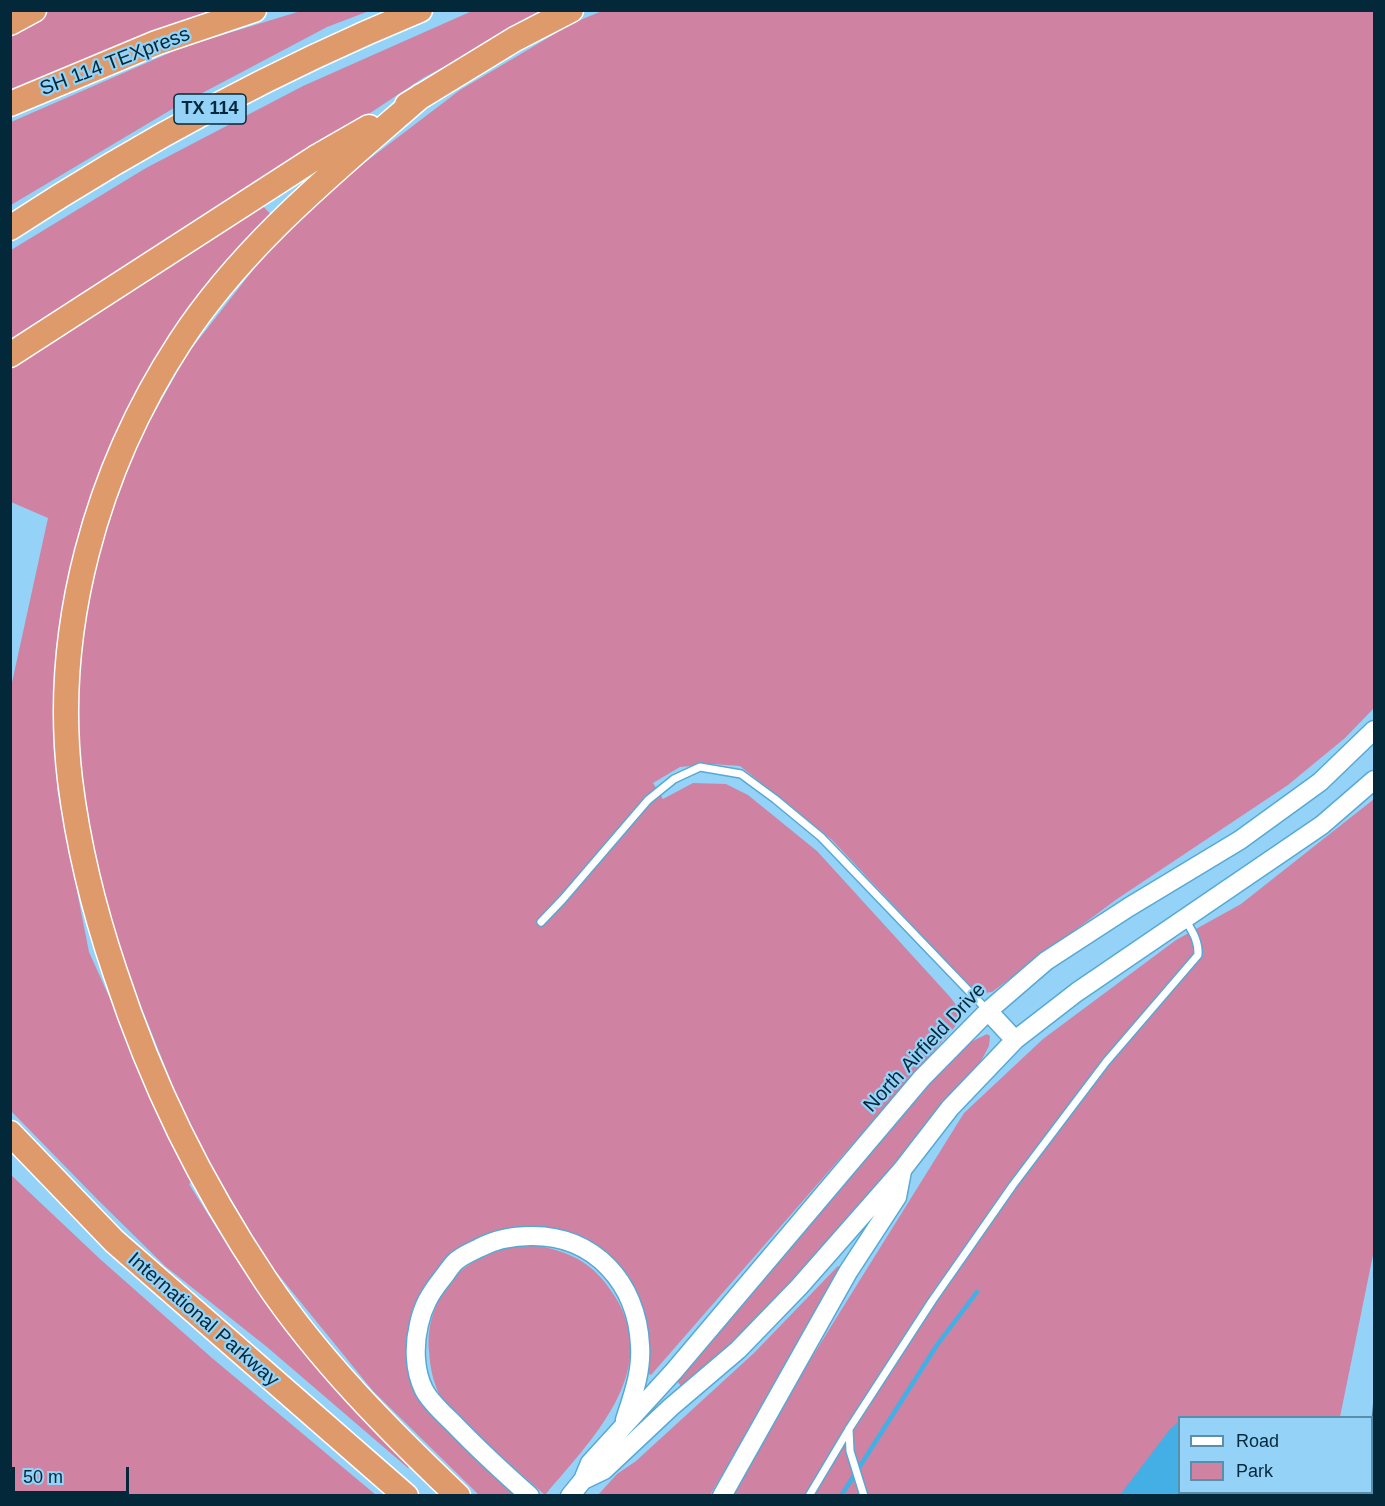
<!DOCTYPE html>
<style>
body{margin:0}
#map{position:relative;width:1385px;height:1506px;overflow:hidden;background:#94d3f7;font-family:Arial,sans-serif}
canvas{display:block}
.frame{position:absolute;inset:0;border:12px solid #032839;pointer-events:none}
.legend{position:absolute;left:1178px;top:1416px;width:195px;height:78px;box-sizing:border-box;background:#94d3f7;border:2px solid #5a8fab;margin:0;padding:8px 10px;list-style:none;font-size:18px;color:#032839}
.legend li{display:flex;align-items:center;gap:12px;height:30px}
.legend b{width:30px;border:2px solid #5a8fab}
.scale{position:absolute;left:12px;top:1467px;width:117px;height:27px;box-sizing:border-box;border:3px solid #032839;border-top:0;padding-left:8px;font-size:18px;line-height:21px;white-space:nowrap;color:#032839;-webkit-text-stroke:4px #94d3f7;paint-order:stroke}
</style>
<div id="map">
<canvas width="1385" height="1506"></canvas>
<div class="frame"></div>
<ul class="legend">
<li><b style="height:8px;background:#fff"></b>Road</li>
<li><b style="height:16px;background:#d082a2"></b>Park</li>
</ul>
<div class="scale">50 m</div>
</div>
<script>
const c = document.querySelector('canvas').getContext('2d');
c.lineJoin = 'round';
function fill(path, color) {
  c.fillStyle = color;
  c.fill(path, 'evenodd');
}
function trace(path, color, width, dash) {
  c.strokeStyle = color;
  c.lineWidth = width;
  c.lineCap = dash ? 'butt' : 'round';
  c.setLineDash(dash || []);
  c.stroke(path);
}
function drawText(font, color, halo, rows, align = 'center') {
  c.font = font + ' Arial,sans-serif';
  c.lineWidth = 4.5;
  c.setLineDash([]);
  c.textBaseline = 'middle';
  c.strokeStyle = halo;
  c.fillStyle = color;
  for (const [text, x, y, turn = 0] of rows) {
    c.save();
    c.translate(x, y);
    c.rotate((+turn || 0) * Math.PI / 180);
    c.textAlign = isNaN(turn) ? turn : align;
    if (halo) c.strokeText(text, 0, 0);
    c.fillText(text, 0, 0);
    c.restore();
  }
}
fill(new Path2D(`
 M 304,10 L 369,11 L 327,27 L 174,108 L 11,205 L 11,122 L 183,47 Z
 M 47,11 L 231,11 L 11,96 L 10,30 Z
 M 472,11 L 548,11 L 423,78 L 328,141 L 11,343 L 11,250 L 146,168 L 303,86 Z
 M 602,11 L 1374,11 L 1374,708 L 1345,738 L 1288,785 L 1117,899 L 992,992 L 977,994 L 832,840 L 740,766 L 713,764 L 680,767 L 653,783 L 663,799 L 693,783 L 726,784 L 748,795 L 817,851 L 951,998 L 962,1014 L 959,1022 L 651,1375 L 644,1372 L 629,1287 L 544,1229 L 457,1253 L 434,1274 L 414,1314 L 419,1395 L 433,1416 L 470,1453 L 520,1495 L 479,1495 L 373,1391 L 268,1262 L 190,1129 L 133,986 L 107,911 L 86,830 L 78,729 L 78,647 L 101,548 L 130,456 L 188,353 L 271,247 L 351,173 L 460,90 L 573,23 Z
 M 262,205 L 274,218 L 157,365 L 88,504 L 62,649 L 57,789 L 89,952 L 160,1110 L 196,1178 L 189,1184 L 221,1235 L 285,1323 L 412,1464 L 408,1468 L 267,1347 L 165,1266 L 98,1200 L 11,1111 L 11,687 L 48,518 L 11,502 L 11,366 Z
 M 1374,799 L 1374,1250 L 1340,1417 L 1180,1418 L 1180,1492 L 1333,1493 L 1332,1495 L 733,1496 L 797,1381 L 964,1113 L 1043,1039 L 1176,940 L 1241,904 Z
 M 987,1034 L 990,1036 L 989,1046 L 980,1063 L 793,1282 L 758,1318 L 717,1356 L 681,1386 L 676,1380 L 936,1075 L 965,1045 Z
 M 10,1174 L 100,1259 L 212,1358 L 376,1495 L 11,1495 Z
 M 539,1246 C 574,1253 594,1264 614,1295 C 663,1370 592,1439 545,1495 C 524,1477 504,1459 483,1441 C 469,1428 452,1415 442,1399 C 433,1384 430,1367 429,1351 C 425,1304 457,1260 503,1249 C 515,1246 527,1246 539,1246 Z
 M 838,1266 L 844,1270 L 710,1495 L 597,1496 L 617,1474 L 636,1461 L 754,1353 Z`), '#d082a2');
fill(new Path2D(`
 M 1179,1421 L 1180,1492 L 1300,1492 L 1300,1495 L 1120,1495 L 1170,1429 Z`), '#43afe5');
trace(new Path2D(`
 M 841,1496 L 937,1345 L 977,1292`), '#43afe5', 4.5);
const lane = new Path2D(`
 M 541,922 L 563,899 L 648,800 L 674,779 L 700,767 L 741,774 L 775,799 L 821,837 L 988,1011
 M 849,1429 L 850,1451 L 864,1496
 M 809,1496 L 849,1429 L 932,1301 L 1013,1185 L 1106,1062 L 1198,955 C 1199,941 1192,931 1185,919`);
const secondary = new Path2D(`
 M 988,1011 L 1015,1040
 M 583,1480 L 604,1470 L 671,1407 L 738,1350 L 799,1287 L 902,1170 L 950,1108 L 1015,1040 L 1077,992 L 1322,825 L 1374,780
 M 530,1496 C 504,1473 478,1449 454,1424 C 444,1414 431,1403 424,1390 C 414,1370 414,1345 419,1324 C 423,1306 430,1294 441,1280 C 446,1274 450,1267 455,1262 C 461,1256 471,1252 479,1248 C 496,1239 512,1236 531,1236 C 594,1235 637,1283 640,1345 C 642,1371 633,1395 625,1420
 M 570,1496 L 583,1480 L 590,1463 L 674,1371 L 922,1078 L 988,1011 L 1046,961 L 1129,907 L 1240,840 L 1320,782 L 1374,730
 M 722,1496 L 848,1272 L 897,1197 L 902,1171`);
const highway = new Path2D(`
 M 10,23 L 34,10
 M 421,96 C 335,171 243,245 180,342 C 97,469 52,628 70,780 C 78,845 94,910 115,972 C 152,1085 200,1182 266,1281 C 319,1360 389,1430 458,1496
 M 10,104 L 156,43 L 254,10
 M 407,105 L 515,39 L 571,10
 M 10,228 C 140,143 277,69 420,10
 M 10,355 L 315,158 L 369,127
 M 10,1133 L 114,1241 L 406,1496`);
trace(lane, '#57a9d4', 10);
trace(secondary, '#57a9d4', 21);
trace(highway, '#fff', 27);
trace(lane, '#fff', 7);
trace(secondary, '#fff', 18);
trace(highway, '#df9a6c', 24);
trace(new Path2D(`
 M 1372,1423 L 1374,1401
 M 1362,1496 L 1362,1492`), '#41718a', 1.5);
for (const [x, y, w] of [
 [210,109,72]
]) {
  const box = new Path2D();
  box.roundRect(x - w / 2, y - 15, w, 30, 4.5);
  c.fillStyle = '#94d3f7';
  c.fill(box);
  trace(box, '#032839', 1.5);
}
drawText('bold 18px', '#032839', null, [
 ["TX 114",210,109]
]);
drawText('20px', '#032839', '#94d3f7', [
 ["SH 114 TEXpress",115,62,-21],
 ["North Airfield Drive",925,1048,-47],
 ["International Parkway",203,1320,41]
]);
</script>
